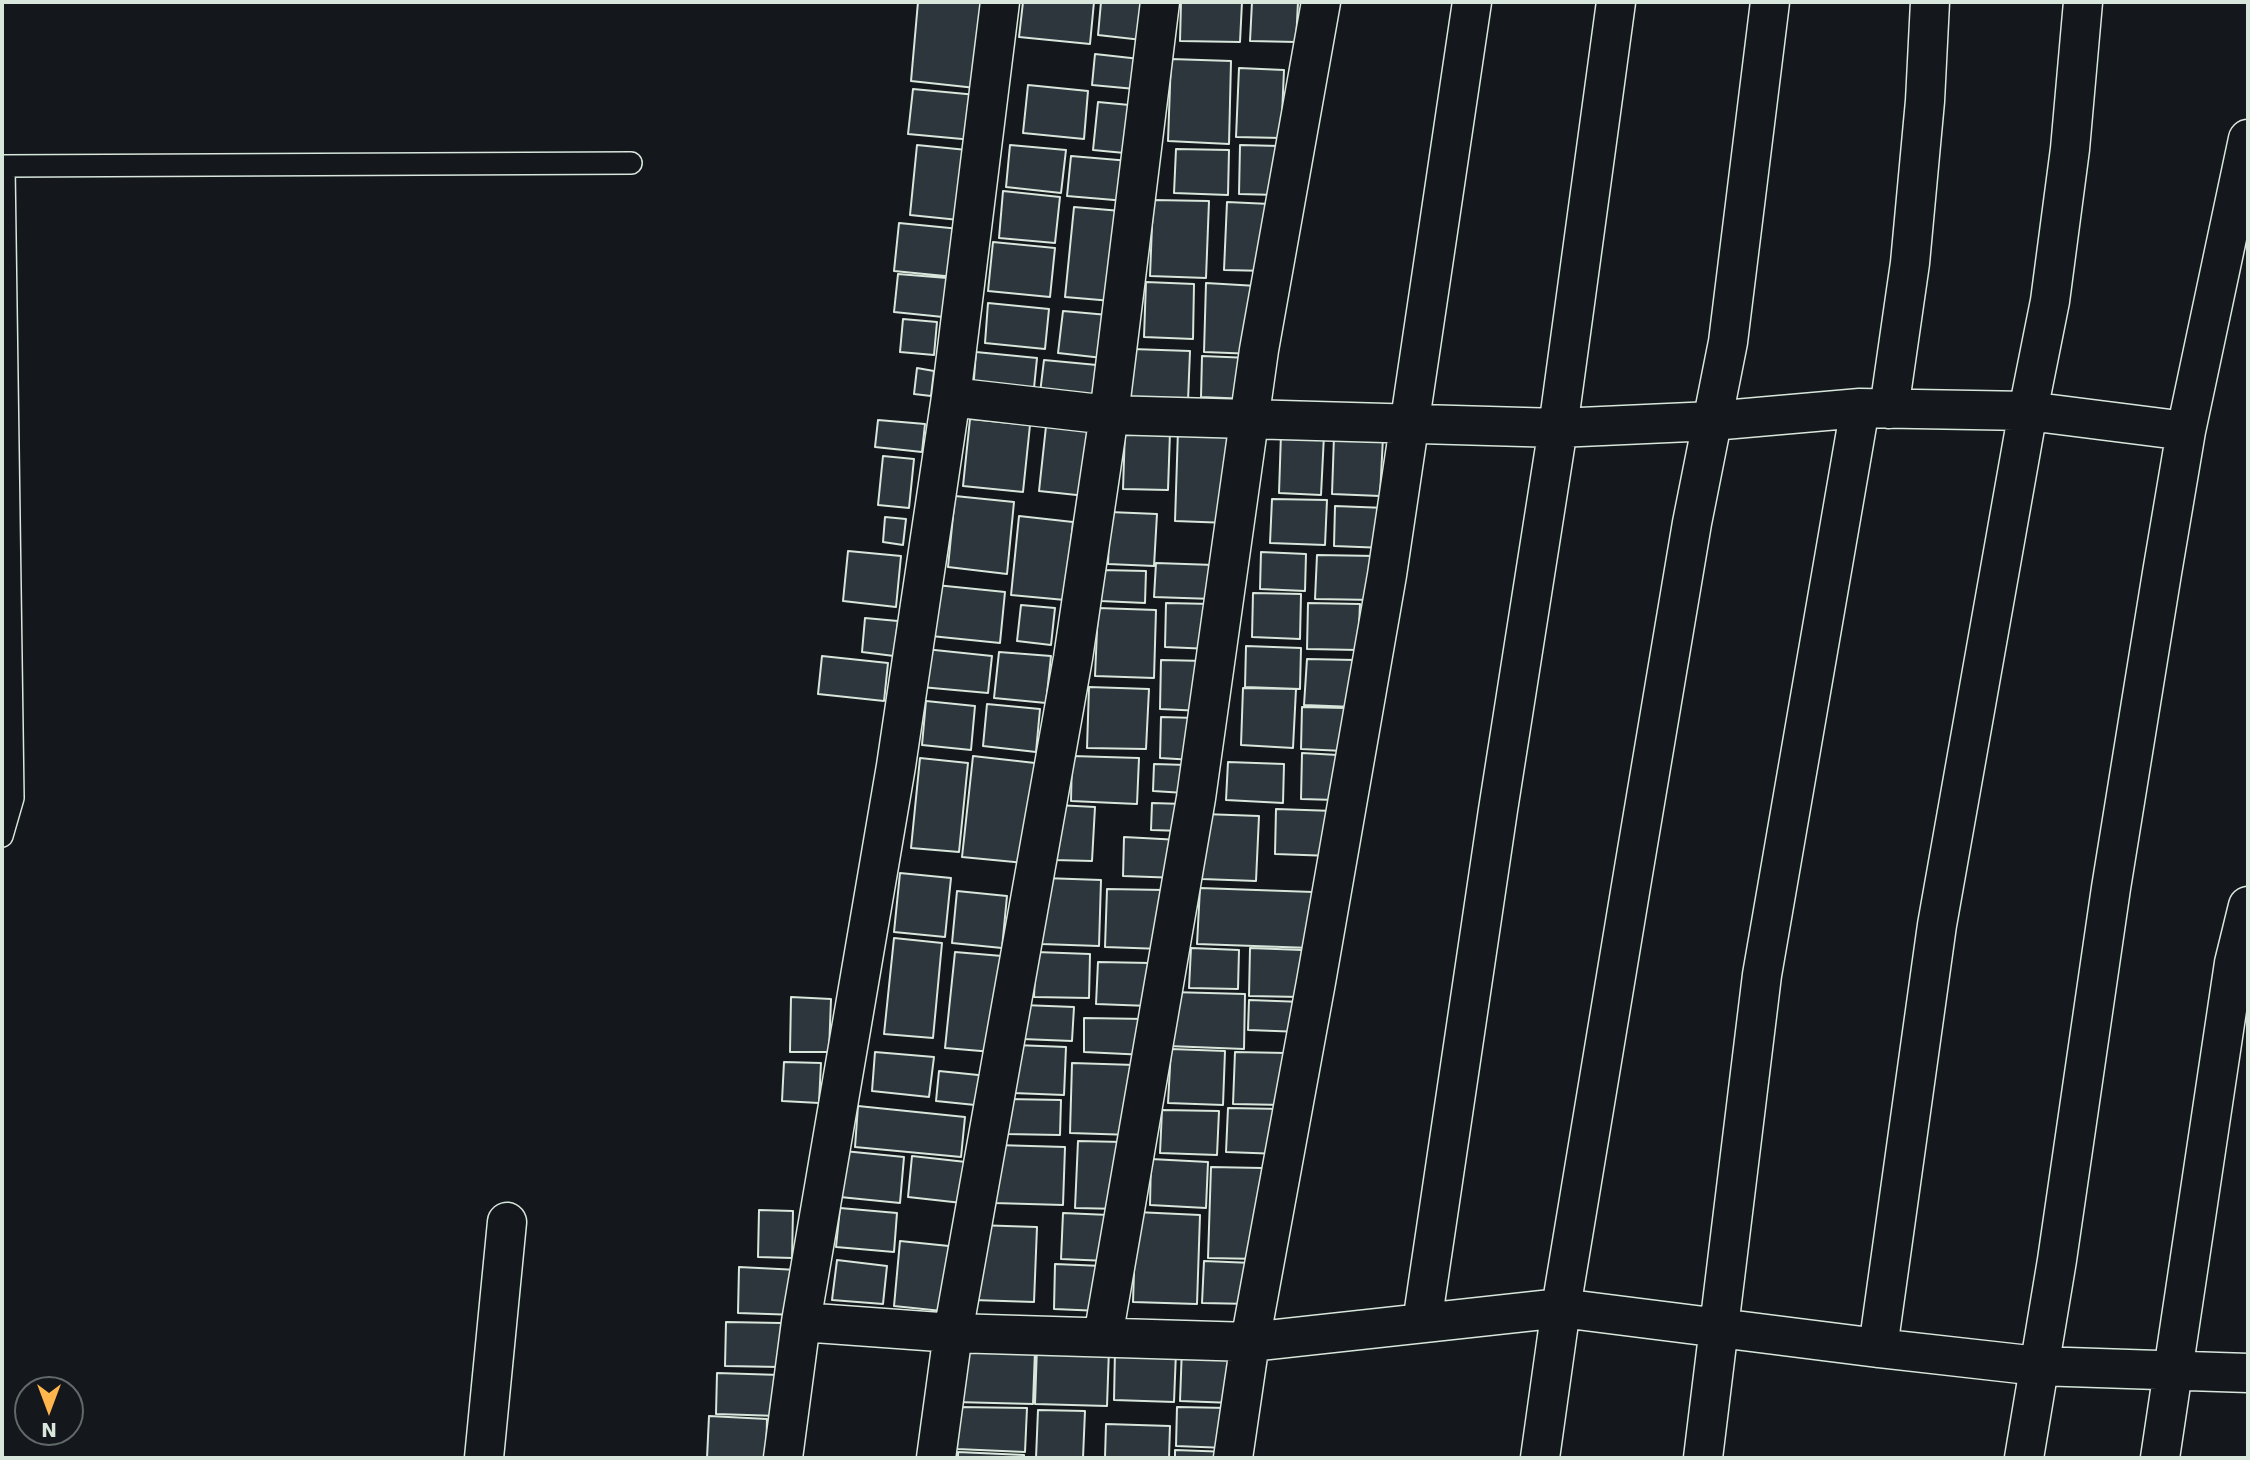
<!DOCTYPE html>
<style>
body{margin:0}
#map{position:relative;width:2250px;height:1460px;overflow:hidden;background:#14181c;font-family:"DejaVu Sans",sans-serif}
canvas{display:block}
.frame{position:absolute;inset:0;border:4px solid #d8e6dc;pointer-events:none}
.north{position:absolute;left:14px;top:1376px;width:70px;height:70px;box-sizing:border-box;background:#14181c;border:2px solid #626a69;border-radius:50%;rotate:180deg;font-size:19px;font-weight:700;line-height:28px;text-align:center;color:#d8e6dc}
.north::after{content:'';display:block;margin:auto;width:24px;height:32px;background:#ffb74d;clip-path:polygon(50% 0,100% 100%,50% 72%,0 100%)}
</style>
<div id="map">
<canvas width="2250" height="1460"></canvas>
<div class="frame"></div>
<div class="north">N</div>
</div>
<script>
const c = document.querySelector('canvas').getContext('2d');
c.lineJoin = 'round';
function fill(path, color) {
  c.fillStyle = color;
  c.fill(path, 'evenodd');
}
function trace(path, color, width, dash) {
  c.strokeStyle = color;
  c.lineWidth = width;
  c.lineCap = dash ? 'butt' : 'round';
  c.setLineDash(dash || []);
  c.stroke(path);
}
const building = new Path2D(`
 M 918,2 L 993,2 L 985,89 L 911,81 Z
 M 1023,2 L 1094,2 L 1090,44 L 1019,37 Z
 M 1101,2 L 1155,2 L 1151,41 L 1098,35 Z
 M 1181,2 L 1242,2 L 1240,42 L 1180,41 Z
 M 1252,2 L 1298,2 L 1296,42 L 1250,41 Z
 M 1095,54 L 1149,60 L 1146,90 L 1092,85 Z
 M 1171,59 L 1231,61 L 1229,144 L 1168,141 Z
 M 1239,68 L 1284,70 L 1281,138 L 1236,137 Z
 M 1028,85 L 1088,91 L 1084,139 L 1023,133 Z
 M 913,89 L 977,95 L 973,140 L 908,134 Z
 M 1098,102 L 1140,106 L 1135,154 L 1093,150 Z
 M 917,145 L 967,150 L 959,220 L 910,215 Z
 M 1010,145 L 1066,150 L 1061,193 L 1006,187 Z
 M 1240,145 L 1279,146 L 1277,195 L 1239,194 Z
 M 1176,149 L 1229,150 L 1228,195 L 1174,193 Z
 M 1071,156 L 1130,161 L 1126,201 L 1067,196 Z
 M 1003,191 L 1060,197 L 1055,243 L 999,238 Z
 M 1153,200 L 1209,201 L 1206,278 L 1150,276 Z
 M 1227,202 L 1270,204 L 1267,271 L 1224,270 Z
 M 1074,207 L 1121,211 L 1112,301 L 1065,297 Z
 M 899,223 L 960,229 L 955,277 L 894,271 Z
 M 993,242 L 1055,248 L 1050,297 L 988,291 Z
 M 898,274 L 947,278 L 943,317 L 894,312 Z
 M 1146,282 L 1194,284 L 1193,339 L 1144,337 Z
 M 1206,283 L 1257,286 L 1255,354 L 1204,352 Z
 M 988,303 L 1049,309 L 1045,349 L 985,343 Z
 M 1063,311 L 1108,315 L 1103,358 L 1058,353 Z
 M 903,319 L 937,322 L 934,355 L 900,352 Z
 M 1132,349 L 1190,351 L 1188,401 L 1129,400 Z
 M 976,352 L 1037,358 L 1033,398 L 973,392 Z
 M 1202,356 L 1250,358 L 1248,399 L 1201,397 Z
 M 1044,360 L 1097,365 L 1092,407 L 1039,401 Z
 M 917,368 L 934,371 L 931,396 L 914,394 Z
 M 1047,417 L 1093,421 L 1086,496 L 1039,491 Z
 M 970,419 L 1030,425 L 1023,492 L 963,486 Z
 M 878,420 L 925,424 L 922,452 L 875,447 Z
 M 1125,430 L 1170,432 L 1168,490 L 1123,489 Z
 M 1178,430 L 1231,431 L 1228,523 L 1175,521 Z
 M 1281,434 L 1324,435 L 1321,495 L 1279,493 Z
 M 1334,436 L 1383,437 L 1380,496 L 1332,494 Z
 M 883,456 L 914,459 L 909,508 L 878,505 Z
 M 955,496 L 1014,502 L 1007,574 L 948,567 Z
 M 1272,499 L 1327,500 L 1325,545 L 1270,543 Z
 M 1335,506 L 1386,508 L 1385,548 L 1334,546 Z
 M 1110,512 L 1157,514 L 1154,566 L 1108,564 Z
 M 1019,516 L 1073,522 L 1065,600 L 1011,595 Z
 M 885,517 L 906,519 L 903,545 L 883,542 Z
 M 848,551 L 901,556 L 896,607 L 843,601 Z
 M 1261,552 L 1306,554 L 1305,591 L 1260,589 Z
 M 1317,555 L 1376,556 L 1375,600 L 1315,599 Z
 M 1156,563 L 1214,565 L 1213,599 L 1154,597 Z
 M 1101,570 L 1146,571 L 1145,603 L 1100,601 Z
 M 936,585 L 1005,592 L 1000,643 L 931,636 Z
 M 1253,593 L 1301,594 L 1300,639 L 1252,637 Z
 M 1166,603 L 1212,604 L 1211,649 L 1165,647 Z
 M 1308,603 L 1360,604 L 1358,650 L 1307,649 Z
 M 1021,605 L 1055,608 L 1051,645 L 1017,641 Z
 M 1098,608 L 1156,610 L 1154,678 L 1095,676 Z
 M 865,618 L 898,621 L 894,656 L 862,652 Z
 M 1246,646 L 1301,648 L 1300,689 L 1245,687 Z
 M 925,649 L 992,656 L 988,693 L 921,687 Z
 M 999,652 L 1051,656 L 1046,703 L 994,698 Z
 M 822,656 L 888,663 L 884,701 L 818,694 Z
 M 1307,659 L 1355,660 L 1354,707 L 1304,705 Z
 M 1161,660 L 1205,661 L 1203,711 L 1160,709 Z
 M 1089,687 L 1149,689 L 1146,749 L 1087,748 Z
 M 1243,688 L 1296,689 L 1293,748 L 1241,745 Z
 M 926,701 L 975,706 L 971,750 L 922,745 Z
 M 987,704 L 1040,709 L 1036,752 L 983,746 Z
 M 1302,707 L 1345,708 L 1344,751 L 1301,749 Z
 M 1161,717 L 1196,718 L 1194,760 L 1160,758 Z
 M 1302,753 L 1338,755 L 1336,800 L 1301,799 Z
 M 973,756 L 1035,763 L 1025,863 L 962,857 Z
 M 1072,756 L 1139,758 L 1137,804 L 1071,801 Z
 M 920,758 L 968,763 L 959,852 L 911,848 Z
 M 1228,762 L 1284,764 L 1283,803 L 1226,800 Z
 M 1154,764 L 1187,765 L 1185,793 L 1153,791 Z
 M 1152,803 L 1183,804 L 1183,831 L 1151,830 Z
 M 1056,805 L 1095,807 L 1092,861 L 1054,860 Z
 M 1276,809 L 1334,811 L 1332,856 L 1275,854 Z
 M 1204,814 L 1259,816 L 1256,881 L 1202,879 Z
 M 1124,837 L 1180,840 L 1179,878 L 1123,876 Z
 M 900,873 L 951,878 L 945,937 L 894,932 Z
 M 1044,878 L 1101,880 L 1099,946 L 1041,944 Z
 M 1200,888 L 1313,892 L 1311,948 L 1197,944 Z
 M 1107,889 L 1164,890 L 1162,949 L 1105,947 Z
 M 957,891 L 1007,896 L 1002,948 L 952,943 Z
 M 894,938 L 942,943 L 933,1038 L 884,1034 Z
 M 1191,948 L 1239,950 L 1238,989 L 1189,988 Z
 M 1250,948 L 1302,950 L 1301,997 L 1249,996 Z
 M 955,952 L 1002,956 L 993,1052 L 945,1048 Z
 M 1036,952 L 1090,954 L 1089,998 L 1034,997 Z
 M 1098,962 L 1150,963 L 1149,1006 L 1096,1004 Z
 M 1171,992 L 1245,994 L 1244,1049 L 1168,1046 Z
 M 791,997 L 831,999 L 829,1052 L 790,1052 Z
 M 1249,1000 L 1303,1002 L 1302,1032 L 1248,1030 Z
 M 1023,1005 L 1074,1007 L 1072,1041 L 1022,1039 Z
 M 1084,1018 L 1146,1019 L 1146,1055 L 1084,1052 Z
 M 1015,1045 L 1066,1047 L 1064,1095 L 1013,1093 Z
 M 1171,1049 L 1225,1051 L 1223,1105 L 1168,1103 Z
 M 875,1052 L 934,1057 L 929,1097 L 872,1091 Z
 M 1235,1052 L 1286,1053 L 1284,1105 L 1233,1104 Z
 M 784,1062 L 821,1063 L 819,1103 L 782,1101 Z
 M 1072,1063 L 1135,1065 L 1132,1135 L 1070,1133 Z
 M 939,1071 L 988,1076 L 985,1106 L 936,1101 Z
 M 1007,1099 L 1061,1100 L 1060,1135 L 1005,1134 Z
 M 858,1106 L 965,1117 L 961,1157 L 855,1147 Z
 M 1228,1108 L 1281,1109 L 1280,1154 L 1226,1152 Z
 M 1162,1110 L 1219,1111 L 1217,1155 L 1160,1153 Z
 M 1078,1141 L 1123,1142 L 1120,1209 L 1075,1208 Z
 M 996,1145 L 1065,1147 L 1063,1205 L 994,1203 Z
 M 844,1151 L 904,1157 L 900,1203 L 840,1197 Z
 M 912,1156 L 966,1162 L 962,1203 L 908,1197 Z
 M 1151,1159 L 1208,1162 L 1206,1208 L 1150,1205 Z
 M 1211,1167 L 1262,1168 L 1259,1259 L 1208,1258 Z
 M 840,1208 L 897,1213 L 894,1252 L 836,1247 Z
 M 759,1210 L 793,1211 L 792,1258 L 758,1257 Z
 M 1136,1212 L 1200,1215 L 1197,1304 L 1133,1302 Z
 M 1063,1213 L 1109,1215 L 1108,1261 L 1061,1259 Z
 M 976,1225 L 1037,1227 L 1034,1302 L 973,1300 Z
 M 900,1241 L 949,1246 L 942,1311 L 894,1306 Z
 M 837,1260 L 887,1266 L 883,1304 L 832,1300 Z
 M 1204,1261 L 1252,1263 L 1250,1304 L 1202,1303 Z
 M 1055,1264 L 1102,1266 L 1101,1311 L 1054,1309 Z
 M 739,1267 L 798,1270 L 797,1315 L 738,1313 Z
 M 726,1322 L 781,1323 L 780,1367 L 725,1366 Z
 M 1037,1347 L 1109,1349 L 1107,1406 L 1035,1404 Z
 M 1182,1347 L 1235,1348 L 1233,1403 L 1180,1401 Z
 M 956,1348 L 1035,1350 L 1033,1404 L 955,1402 Z
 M 1115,1350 L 1176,1352 L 1174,1402 L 1114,1400 Z
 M 717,1373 L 780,1375 L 778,1416 L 716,1414 Z
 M 959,1407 L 1027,1408 L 1025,1452 L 957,1449 Z
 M 1177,1407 L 1228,1408 L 1226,1448 L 1176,1446 Z
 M 1038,1410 L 1085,1411 L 1083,1458 L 1036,1458 Z
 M 709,1416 L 767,1419 L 766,1458 L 707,1458 Z
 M 1106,1424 L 1170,1426 L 1169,1458 L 1105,1458 Z
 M 1175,1450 L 1230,1452 L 1230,1458 L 1175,1458 Z
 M 958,1452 L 1024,1455 L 1024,1458 L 958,1458 Z`);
fill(building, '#2c363c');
trace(building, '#d8e6dc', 2);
const lane = new Path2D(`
 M 2,836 L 13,798 L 4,166 L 631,163`);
const street = new Path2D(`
 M 1160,2 L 1109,415 L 1073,658 L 953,1333 L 1250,1342 L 1316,982 L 1387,575 L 1472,2
 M 951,397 L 1109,415 L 1558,428 L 1712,421 L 1860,408
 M 1889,409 L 1910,263 L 1925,101 L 1930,2
 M 1422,1323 L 1498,810 L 1558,428 L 1616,2
 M 1103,1337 L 1196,798 L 1259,350 L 1321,2
 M 1878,1348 L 1937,925 L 2028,411 L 2050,301 L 2070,149 L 2083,2
 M 484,1458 L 507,1222
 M 783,1458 L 801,1322
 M 936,1458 L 953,1333 L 801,1322 L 896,766 L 951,397 L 1000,2
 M 1233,1458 L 1250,1342 L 1561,1308 L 1878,1348 L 2038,1366 L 2248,1373
 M 1540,1458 L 1561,1308 L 1633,874 L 1692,523 L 1728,342 L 1770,2
 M 1703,1458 L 1762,975 L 1860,408 L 2028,411 L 2186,431
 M 2024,1458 L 2057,1260 L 2111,888 L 2162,573 L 2186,431 L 2248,139
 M 2160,1458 L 2234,963 L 2248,906`);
trace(lane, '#d8e6dc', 24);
trace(street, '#d8e6dc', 41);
trace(lane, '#14181c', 21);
trace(street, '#14181c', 38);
</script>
